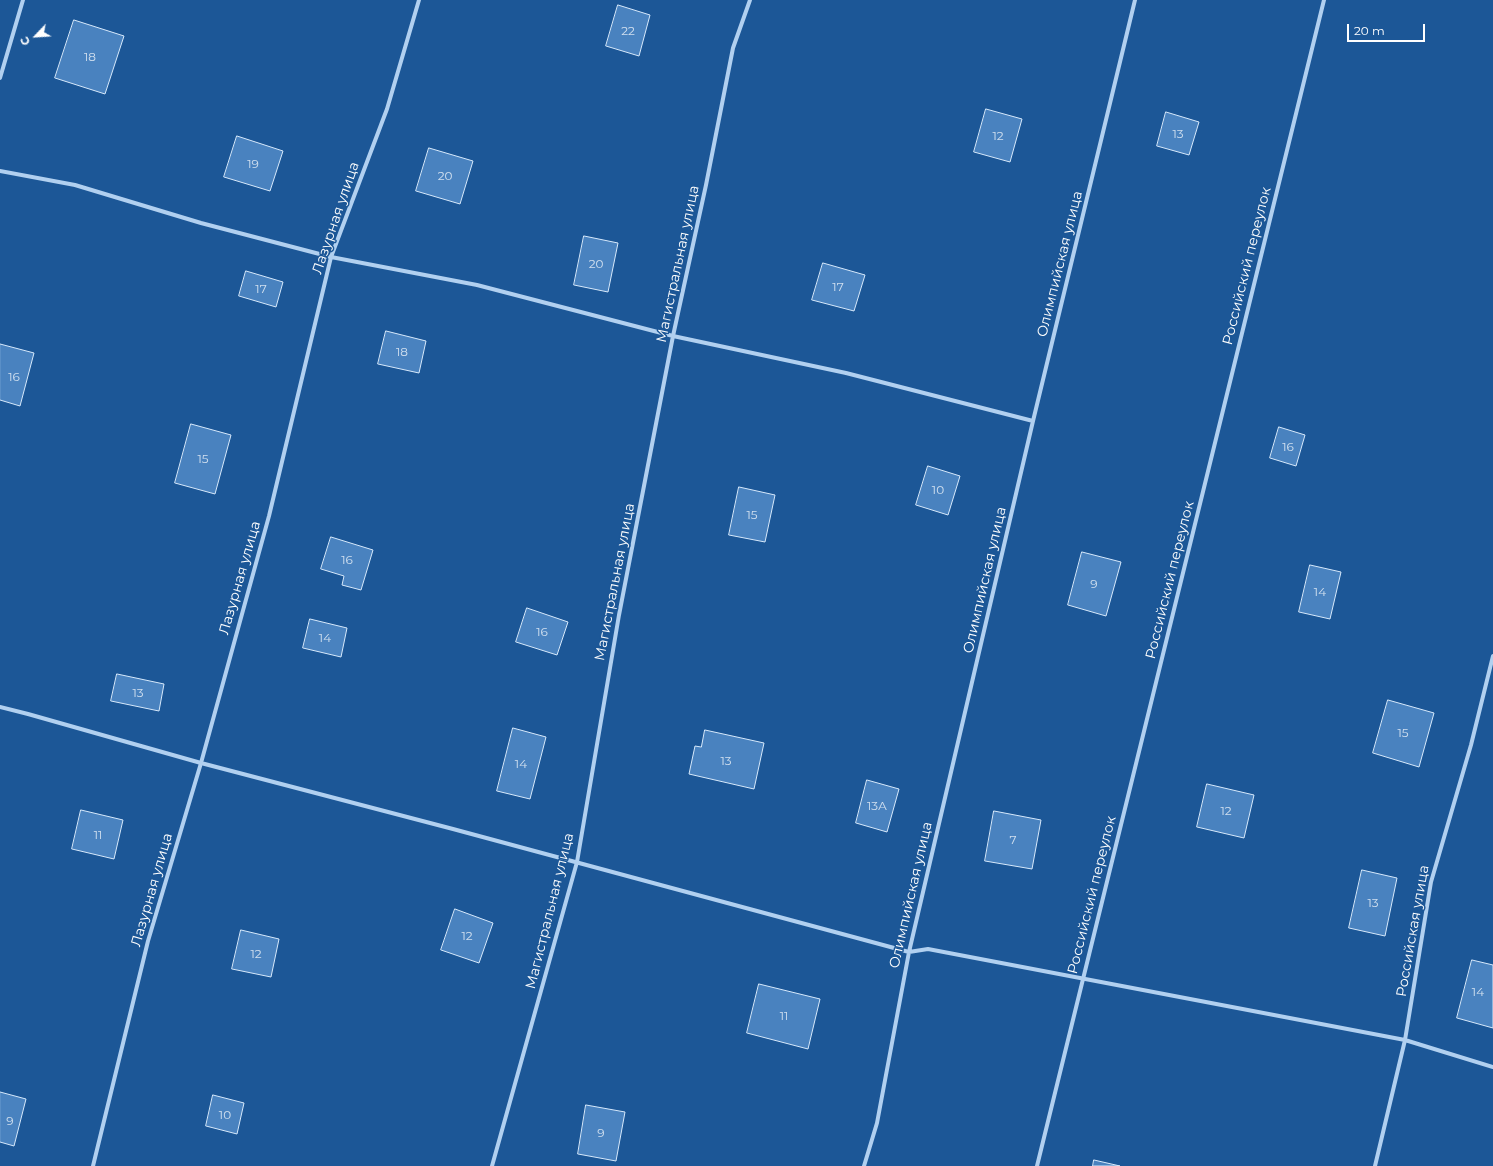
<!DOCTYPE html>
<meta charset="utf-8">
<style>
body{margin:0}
#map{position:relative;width:1493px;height:1166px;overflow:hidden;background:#1c5797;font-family:Montserrat,sans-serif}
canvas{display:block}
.north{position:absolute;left:16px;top:16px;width:40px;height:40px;-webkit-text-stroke:3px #1c5797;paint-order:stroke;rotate:245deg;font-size:11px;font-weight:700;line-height:16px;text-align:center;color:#fff}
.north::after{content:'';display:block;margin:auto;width:14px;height:18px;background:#fff;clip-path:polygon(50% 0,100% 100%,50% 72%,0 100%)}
.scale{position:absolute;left:1347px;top:24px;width:78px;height:18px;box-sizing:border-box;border:2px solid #fff;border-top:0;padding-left:5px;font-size:12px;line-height:14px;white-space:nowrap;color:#fff;-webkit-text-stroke:3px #1c5797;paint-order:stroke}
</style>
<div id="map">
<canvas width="1493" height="1166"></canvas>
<div class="north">С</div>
<div class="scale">20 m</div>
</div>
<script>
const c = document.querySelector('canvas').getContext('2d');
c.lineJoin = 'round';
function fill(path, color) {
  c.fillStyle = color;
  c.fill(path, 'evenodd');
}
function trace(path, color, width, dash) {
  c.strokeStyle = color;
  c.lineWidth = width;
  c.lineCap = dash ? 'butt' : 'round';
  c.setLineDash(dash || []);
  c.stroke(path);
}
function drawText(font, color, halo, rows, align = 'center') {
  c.font = font + ' Montserrat,sans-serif';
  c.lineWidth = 3;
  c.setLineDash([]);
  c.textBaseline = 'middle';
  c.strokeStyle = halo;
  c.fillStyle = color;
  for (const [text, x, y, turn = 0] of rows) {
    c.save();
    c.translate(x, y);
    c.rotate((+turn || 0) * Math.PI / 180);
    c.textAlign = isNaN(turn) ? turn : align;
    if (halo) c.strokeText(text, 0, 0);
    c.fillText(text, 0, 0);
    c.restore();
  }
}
const building = new Path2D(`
 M 618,5 L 650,15 L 639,56 L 606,46 Z
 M 74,20 L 124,36 L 105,94 L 55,78 Z
 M 986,109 L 1022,119 L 1010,162 L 974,152 Z
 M 1166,112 L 1199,122 L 1189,155 L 1157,146 Z
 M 237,136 L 283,151 L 270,191 L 224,177 Z
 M 429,148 L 473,161 L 460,204 L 416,191 Z
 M 584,236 L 618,243 L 608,292 L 574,285 Z
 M 823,263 L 865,275 L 854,311 L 812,300 Z
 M 246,271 L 283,282 L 276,307 L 239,296 Z
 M 386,331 L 426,341 L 419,373 L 378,364 Z
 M 0,344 L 34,353 L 20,406 L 0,400 Z
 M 191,424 L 231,435 L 215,494 L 175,483 Z
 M 1279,427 L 1305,435 L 1296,466 L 1270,458 Z
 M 928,466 L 960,476 L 948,515 L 916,505 Z
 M 739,487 L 775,495 L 765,542 L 729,535 Z
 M 331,537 L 373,550 L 361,590 L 342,585 L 344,576 L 321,569 Z
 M 1082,552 L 1121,562 L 1106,616 L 1068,605 Z
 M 1310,565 L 1341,572 L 1330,619 L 1299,612 Z
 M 527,608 L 568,622 L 557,655 L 516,642 Z
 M 310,619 L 347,628 L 341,657 L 303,648 Z
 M 117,674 L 164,684 L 159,711 L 111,701 Z
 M 1388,700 L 1434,713 L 1419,767 L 1373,753 Z
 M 513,728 L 546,737 L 530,799 L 497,791 Z
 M 705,730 L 764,743 L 754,789 L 689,774 L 695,746 L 701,747 Z
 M 867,780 L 899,789 L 887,832 L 856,823 Z
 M 1207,784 L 1254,795 L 1244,838 L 1197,827 Z
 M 81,810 L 123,820 L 114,859 L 72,849 Z
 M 994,811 L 1041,820 L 1032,869 L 985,861 Z
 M 1362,870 L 1397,878 L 1385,936 L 1349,928 Z
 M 455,909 L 493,923 L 479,963 L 441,950 Z
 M 241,930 L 279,939 L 271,977 L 232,969 Z
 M 1472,960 L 1493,965 L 1493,1028 L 1457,1018 Z
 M 759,984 L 820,999 L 808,1049 L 747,1033 Z
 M 0,1092 L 26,1099 L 14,1146 L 0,1142 Z
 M 213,1095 L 244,1103 L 237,1134 L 206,1126 Z
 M 586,1105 L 625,1112 L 616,1161 L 578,1154 Z
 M 1094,1160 L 1120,1166 L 1093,1166 Z`);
fill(building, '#4982bf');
trace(building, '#d7e9fb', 1);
trace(new Path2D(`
 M 0,78 L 23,0
 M 0,171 L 75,185 L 201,223 L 331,257 L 477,285 L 673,336 L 846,373 L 1033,421
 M 0,707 L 28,714 L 201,763 L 453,829 L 909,952 L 928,949 L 1405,1040 L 1493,1067
 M 93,1166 L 148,941 L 201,763 L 269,516 L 331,257 L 387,109 L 419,0
 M 492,1166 L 577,862 L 619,615 L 673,336 L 706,185 L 733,48 L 750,0
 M 864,1166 L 877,1123 L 909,952 L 1033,421 L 1135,0
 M 1037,1166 L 1324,0
 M 1375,1166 L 1405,1040 L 1431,882 L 1471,745 L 1493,656`), '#b1d0f0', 4);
drawText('12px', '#d2e0ef', null, [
 ["22",628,31],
 ["18",90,57],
 ["13",1178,134],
 ["12",998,136],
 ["19",253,164],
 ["20",445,176],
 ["20",596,264],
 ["17",838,287],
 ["17",261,289],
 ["18",402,352],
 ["16",14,377],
 ["16",1288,447],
 ["15",203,459],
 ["10",938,490],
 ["15",752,515],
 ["16",347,560],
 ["9",1094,584],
 ["14",1320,592],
 ["16",542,632],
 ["14",325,638],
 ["13",138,693],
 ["15",1403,733],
 ["13",726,761],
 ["14",521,764],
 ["13А",877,806],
 ["12",1226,811],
 ["11",98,835],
 ["7",1013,840],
 ["13",1373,903],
 ["12",467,936],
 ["12",256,954],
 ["14",1478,992],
 ["11",784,1016],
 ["10",225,1115],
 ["9",10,1121],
 ["9",601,1133]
]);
drawText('14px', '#fff', '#1c5797', [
 ["Лазурная улица",336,218,-71],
 ["Магистральная улица",678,264,-78],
 ["Олимпийская улица",1060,264,-76],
 ["Российский переулок",1247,266,-76],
 ["Лазурная улица",240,578,-74],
 ["Олимпийская улица",985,580,-77],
 ["Российский переулок",1170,580,-76],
 ["Магистральная улица",615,582,-79],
 ["Лазурная улица",152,890,-74],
 ["Олимпийская улица",911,895,-77],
 ["Российский переулок",1092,895,-76],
 ["Магистральная улица",550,911,-76],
 ["Российская улица",1413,931,-80]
]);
</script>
